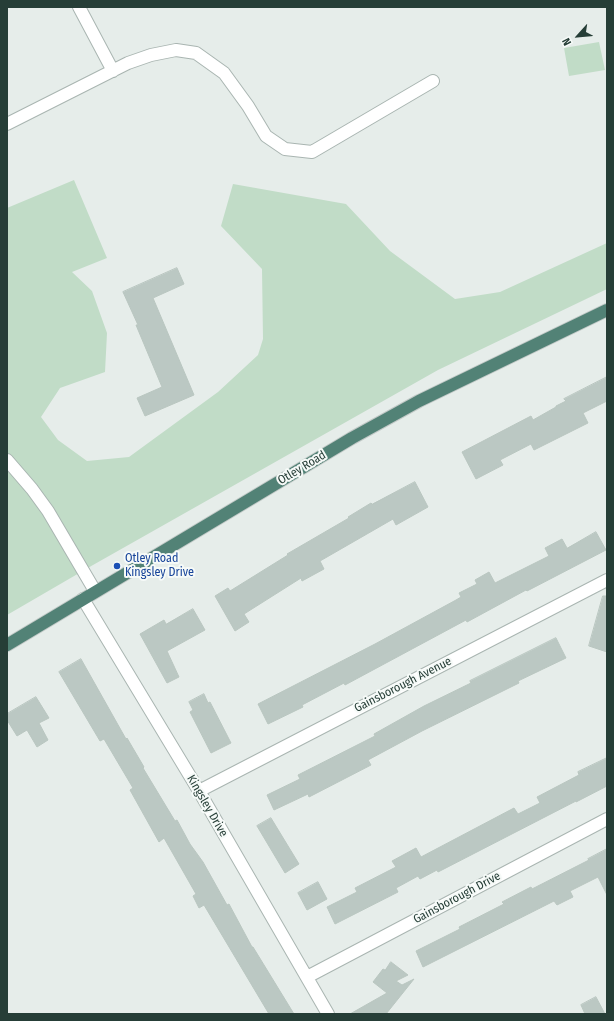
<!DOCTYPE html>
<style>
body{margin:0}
#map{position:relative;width:614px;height:1021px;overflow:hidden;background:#e6edea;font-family:"Fira Sans Condensed",sans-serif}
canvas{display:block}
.frame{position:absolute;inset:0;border:8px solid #263e37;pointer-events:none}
.north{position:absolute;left:558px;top:16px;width:40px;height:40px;-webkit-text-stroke:3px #f6faf8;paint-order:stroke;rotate:243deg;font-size:11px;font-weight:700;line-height:16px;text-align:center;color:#263e37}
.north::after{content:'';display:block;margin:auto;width:14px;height:18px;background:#263e37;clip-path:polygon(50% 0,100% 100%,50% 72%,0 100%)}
</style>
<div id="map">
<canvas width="614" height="1021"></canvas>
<div class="frame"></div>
<div class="north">N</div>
</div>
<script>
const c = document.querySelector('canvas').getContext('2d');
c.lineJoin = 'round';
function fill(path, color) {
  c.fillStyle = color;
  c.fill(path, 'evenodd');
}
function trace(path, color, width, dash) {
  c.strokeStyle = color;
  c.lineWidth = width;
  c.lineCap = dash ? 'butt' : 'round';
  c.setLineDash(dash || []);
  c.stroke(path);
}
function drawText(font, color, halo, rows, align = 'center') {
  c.font = font + ' "Fira Sans Condensed",sans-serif';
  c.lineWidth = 4;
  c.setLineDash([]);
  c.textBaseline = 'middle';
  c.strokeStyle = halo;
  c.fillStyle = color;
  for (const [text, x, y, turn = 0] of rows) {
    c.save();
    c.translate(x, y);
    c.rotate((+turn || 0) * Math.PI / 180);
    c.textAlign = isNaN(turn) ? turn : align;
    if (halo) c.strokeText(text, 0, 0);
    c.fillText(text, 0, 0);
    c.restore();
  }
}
fill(new Path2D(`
 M 599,42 L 605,70 L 569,76 L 564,48 Z
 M 74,180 L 107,258 L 72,272 L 92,291 L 107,333 L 105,372 L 60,388 L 41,417 L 58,440 L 87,461 L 129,457 L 218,392 L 258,355 L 263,339 L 262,269 L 221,226 L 233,184 L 346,204 L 390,251 L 455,299 L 500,292 L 607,243 L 607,289 L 438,370 L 93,565 L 7,615 L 7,208 Z`), '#c1dcc7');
const building = new Path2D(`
 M 177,268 L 184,284 L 153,298 L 194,395 L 145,416 L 137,398 L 162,387 L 136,325 L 138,325 L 123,292 Z
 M 607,377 L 607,401 L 583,413 L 588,423 L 534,450 L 531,444 L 500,460 L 503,465 L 476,479 L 462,452 L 531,416 L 533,420 L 556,407 L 556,406 L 566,401 L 564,399 Z
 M 415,482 L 428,507 L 396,525 L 393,519 L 320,561 L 324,569 L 302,581 L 301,578 L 244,614 L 249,622 L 235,631 L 215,596 L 228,588 L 230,591 L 288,555 L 287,554 L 349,518 L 348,517 L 371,503 L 372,504 Z
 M 596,532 L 606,550 L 527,591 L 526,590 L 467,622 L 466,620 L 345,685 L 344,683 L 302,705 L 303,707 L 268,724 L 258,704 L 375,644 L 456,600 L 461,597 L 459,593 L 477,584 L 475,580 L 489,572 L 495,583 L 549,556 L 545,548 L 562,539 L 567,548 Z
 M 603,596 L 607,596 L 607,652 L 589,646 Z
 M 193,609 L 205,630 L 167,651 L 179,677 L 167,683 L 140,634 L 164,620 L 166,624 Z
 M 556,638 L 566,658 L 518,681 L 519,683 L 422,731 L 368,760 L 371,765 L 342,780 L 309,797 L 308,794 L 274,810 L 267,795 L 300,779 L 298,775 L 375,736 L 374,734 L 424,706 L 471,683 L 470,681 Z
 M 81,659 L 126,739 L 127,738 L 144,767 L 143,768 L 175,821 L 177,820 L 190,844 L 203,862 L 227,905 L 229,904 L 252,947 L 253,947 L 294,1014 L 269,1014 L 204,905 L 199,908 L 193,896 L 196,894 L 164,838 L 159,842 L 130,790 L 133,788 L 104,739 L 100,741 L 59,672 Z
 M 204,694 L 208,703 L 210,702 L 231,743 L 211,753 L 190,712 L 193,710 L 189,702 Z
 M 36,697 L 49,718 L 39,723 L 48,740 L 37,747 L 27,730 L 17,736 L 7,720 L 7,714 Z
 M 607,758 L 607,786 L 576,802 L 576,801 L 438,872 L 437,870 L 420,879 L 418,876 L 396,888 L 398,892 L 335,924 L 327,907 L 357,892 L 355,888 L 396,867 L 392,861 L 416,848 L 421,857 L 514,808 L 518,814 L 540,803 L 537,797 L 579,775 L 578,772 Z
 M 271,818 L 299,864 L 285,873 L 257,826 Z
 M 607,849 L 607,895 L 598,877 L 570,891 L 573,897 L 557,905 L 554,901 L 423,967 L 416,951 L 460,929 L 459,927 L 504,904 L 502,902 L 531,887 L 532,889 L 589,860 L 588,859 Z
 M 318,882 L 327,899 L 307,910 L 298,893 Z
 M 391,962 L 408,975 L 396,981 L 402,985 L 414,979 L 386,1014 L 350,1014 L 387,993 L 373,982 L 383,969 L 385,970 Z
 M 596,997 L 605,1014 L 585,1014 L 581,1005 Z`);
fill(building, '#bbc8c3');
trace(building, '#b9c6c0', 1);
const minor = new Path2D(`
 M 79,7 L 113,71
 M 7,124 L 128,63 L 151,55 L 176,50 L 196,53 L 224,73 L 248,106 L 266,136 L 285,149 L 312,152 L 433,81
 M 7,460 L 32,489 L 48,511 L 95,591
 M 83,599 L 199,791 L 328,1014
 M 199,791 L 607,580
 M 307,977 L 607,819`);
const trunk = new Path2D(`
 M 7,645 L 352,438 L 419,401 L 607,310`);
trace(minor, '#a9b5b1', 14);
trace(trunk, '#c2c9c7', 14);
trace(minor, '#fff', 12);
trace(trunk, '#528276', 12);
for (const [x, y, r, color] of [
 [117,566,4,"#1a4fb4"]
]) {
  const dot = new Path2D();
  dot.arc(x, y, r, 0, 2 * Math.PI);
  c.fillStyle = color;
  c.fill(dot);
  trace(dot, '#f6faf8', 1.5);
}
drawText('12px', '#263e37', '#f6faf8', [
 ["Otley Road",302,468,-31],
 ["Gainsborough Avenue",403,685,-27],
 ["Kingsley Drive",207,806,60],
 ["Gainsborough Drive",457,898,-28]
]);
drawText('12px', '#164399', '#f6faf8', [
 ["Otley Road",125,559],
 ["Kingsley Drive",125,573]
], 'left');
</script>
